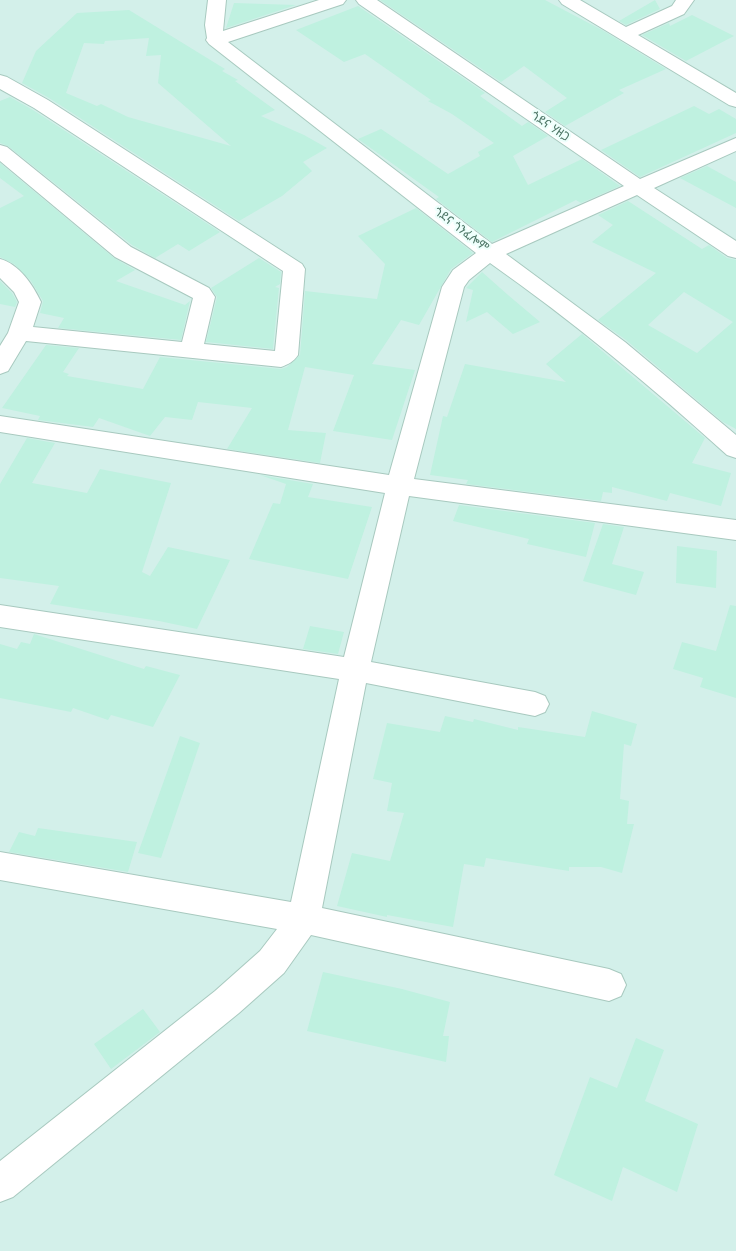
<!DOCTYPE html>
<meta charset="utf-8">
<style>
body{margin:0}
canvas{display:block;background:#e7fcf9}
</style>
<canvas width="736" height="1251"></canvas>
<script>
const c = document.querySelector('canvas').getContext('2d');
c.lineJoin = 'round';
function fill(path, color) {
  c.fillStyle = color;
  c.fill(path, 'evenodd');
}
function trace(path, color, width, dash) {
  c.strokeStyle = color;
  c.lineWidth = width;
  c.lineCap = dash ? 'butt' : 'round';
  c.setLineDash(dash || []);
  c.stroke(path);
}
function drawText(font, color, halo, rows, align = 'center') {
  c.font = font + ' "DejaVu Sans","Noto Sans Ethiopic",sans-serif';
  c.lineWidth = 4.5;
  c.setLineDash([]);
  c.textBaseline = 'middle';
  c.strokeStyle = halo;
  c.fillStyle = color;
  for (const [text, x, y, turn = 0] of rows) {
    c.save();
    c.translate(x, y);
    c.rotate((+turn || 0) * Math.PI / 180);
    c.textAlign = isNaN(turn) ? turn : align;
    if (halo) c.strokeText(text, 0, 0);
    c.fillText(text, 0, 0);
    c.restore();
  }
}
fill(new Path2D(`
 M 0,0 L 736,0 L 736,1251 L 0,1251 Z`), '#d3f0ea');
fill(new Path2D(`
 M 380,0 L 545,0 L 602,30 L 666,69 L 619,90 L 624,93 L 565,126 L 545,112 L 567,98 L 524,66 L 501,82 Z
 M 655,0 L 660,9 L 626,25 L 619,21 Z
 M 234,3 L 296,5 L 226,28 Z
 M 358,6 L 485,93 L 480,96 L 522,126 L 528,122 L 548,136 L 513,156 L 528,185 L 582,159 L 620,186 L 581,203 L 576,200 L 492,242 L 436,199 L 439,197 L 358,139 L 381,129 L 448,174 L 480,156 L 478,152 L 494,143 L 452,114 L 428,101 L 431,100 L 365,54 L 344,62 L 296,30 Z
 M 129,10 L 225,69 L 222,71 L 238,80 L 235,81 L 275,110 L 261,116 L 304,135 L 327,148 L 303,162 L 312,171 L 282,196 L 239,221 L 49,98 L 22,83 L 36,51 L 77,13 ZM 149,38 L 146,56 L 161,55 L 158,83 L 231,146 L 128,117 L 101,104 L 97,106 L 66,93 L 84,43 L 104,44 L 105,41 Z
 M 692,15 L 734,36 L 686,61 L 642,35 L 669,23 L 670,26 Z
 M 10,97 L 33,110 L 220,232 L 189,251 L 178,244 L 155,258 L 132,245 L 8,146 L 0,143 L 0,101 Z
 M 694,106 L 709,114 L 719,109 L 736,119 L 736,133 L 640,177 L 601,150 Z
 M 0,163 L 114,258 L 135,270 L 116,281 L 185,305 L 190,301 L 181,340 L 58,328 L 64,318 L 40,313 L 43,301 L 31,281 L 14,264 L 0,257 L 0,208 L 24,196 L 0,178 Z
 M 707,166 L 736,182 L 736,208 L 680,178 Z
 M 628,201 L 702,249 L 709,245 L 727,258 L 736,260 L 736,429 L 723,422 L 626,340 L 598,320 L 656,273 L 592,242 L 613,225 L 598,215 ZM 684,292 L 733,322 L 697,353 L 648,325 Z
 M 416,208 L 473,253 L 451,269 L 419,325 L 401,320 L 372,364 L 415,370 L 392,440 L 333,431 L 354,375 L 305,367 L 288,430 L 326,433 L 320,463 L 227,449 L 252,408 L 198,402 L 192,420 L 165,417 L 150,436 L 99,418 L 93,427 L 38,420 L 40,416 L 2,408 L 46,345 L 79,348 L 63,372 L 69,374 L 67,376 L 143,389 L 160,357 L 281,369 L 287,367 L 300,355 L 305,291 L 377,299 L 385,264 L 358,236 Z
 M 259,258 L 281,272 L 280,284 L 275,287 L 279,288 L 273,349 L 206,342 L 217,297 L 211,288 Z
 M 482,272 L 508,295 L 540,322 L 513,334 L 487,312 L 466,322 L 473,290 L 466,288 Z
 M 0,281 L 12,293 L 17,302 L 15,307 L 0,304 Z
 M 582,334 L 705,438 L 692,463 L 731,473 L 721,506 L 670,493 L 667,501 L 612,487 L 612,493 L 603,492 L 601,501 L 466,484 L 468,480 L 430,475 L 443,416 L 447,417 L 465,364 L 566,382 L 546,364 Z
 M 27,438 L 55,443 L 32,483 L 87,493 L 100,469 L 171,483 L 142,572 L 150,576 L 168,547 L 230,560 L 197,629 L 159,621 L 50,604 L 59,586 L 0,578 L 0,484 Z
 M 260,475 L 313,484 L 308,497 L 372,507 L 348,579 L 249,559 L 273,503 L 280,504 L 286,484 Z
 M 459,505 L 595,523 L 586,557 L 527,544 L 529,539 L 453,521 Z
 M 603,524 L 624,527 L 612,564 L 644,572 L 636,595 L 583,581 Z
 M 677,546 L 717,551 L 716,588 L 676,583 Z
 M 730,605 L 736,606 L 736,698 L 700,687 L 703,678 L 673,669 L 682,642 L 716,651 Z
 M 310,626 L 344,632 L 338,654 L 303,649 Z
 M 34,634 L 144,669 L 146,666 L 180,675 L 153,727 L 111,715 L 108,720 L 73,708 L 71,712 L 0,698 L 0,644 L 17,649 L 21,642 L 30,644 Z
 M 592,711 L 637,724 L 631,746 L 624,744 L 620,799 L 629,801 L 627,824 L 634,824 L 622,873 L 601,867 L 569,867 L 569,871 L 486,858 L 484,867 L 464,864 L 453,927 L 387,915 L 387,917 L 337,906 L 352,853 L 390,861 L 404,813 L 387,811 L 392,783 L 373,779 L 387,723 L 440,732 L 445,716 L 473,722 L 474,719 L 518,730 L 518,727 L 585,737 Z
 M 180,736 L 200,743 L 161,858 L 138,853 Z
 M 38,828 L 137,842 L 128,872 L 9,852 L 19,832 L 35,836 Z
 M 323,972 L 402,989 L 450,1002 L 443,1036 L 449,1036 L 446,1062 L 307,1031 Z
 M 143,1009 L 160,1032 L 111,1069 L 94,1044 Z
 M 636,1038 L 664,1050 L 645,1101 L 698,1124 L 677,1192 L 623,1167 L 612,1201 L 554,1175 L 590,1077 L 617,1088 Z`), '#bff1e0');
const minor = new Path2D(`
 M 208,0 L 226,0 L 223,31 L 319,0 L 346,0 L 343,4 L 228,42 L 492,244 L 624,186 L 359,4 L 356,0 L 377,0 L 640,179 L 736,138 L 736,151 L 654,188 L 736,241 L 736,258 L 728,256 L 637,195 L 506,254 L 625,342 L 736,435 L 736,458 L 727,455 C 652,387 574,322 490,263 L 469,280 L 464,287 L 414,479 L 736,520 L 736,540 L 409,496 L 371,662 L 535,692 L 545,696 L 549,704 L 545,712 L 535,716 L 366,683 L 322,908 L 609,969 L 621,974 L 626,985 L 621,996 L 609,1001 L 311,935 L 284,973 L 239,1013 L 13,1197 L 0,1202 L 0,1161 L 215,991 L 260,951 L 277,929 L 0,880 L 0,852 L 291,902 L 339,679 L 0,627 L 0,605 L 344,657 L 385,493 L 0,432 L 0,416 L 389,475 L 442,287 L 453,270 L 476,253 L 209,44 L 206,40 L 207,38 L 205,25 Z
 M 559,0 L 580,0 L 626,27 L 672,6 L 676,0 L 694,0 L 684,14 L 638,35 L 736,93 L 736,107 L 729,105 L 562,4 Z
 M 0,75 L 7,77 L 48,100 L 302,264 L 305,269 L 298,355 C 293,362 289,364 281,367 L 26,341 L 8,371 L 0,374 L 0,346 L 8,333 L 19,302 L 14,292 L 0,278 L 0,259 C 19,264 33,285 41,302 L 33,327 L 182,342 L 193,298 L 115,257 L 0,161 L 0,145 L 7,147 L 131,247 L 209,288 L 215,297 L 204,344 L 275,351 L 283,271 L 34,108 L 0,89 Z`);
trace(minor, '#a8c9bf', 2);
fill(minor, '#fff');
drawText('12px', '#4c7565', '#eefffc', [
 ["ጎደና ሃዘጋ",550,127,34],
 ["ጎደና ጎንፈሎም",461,230,37]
]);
</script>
